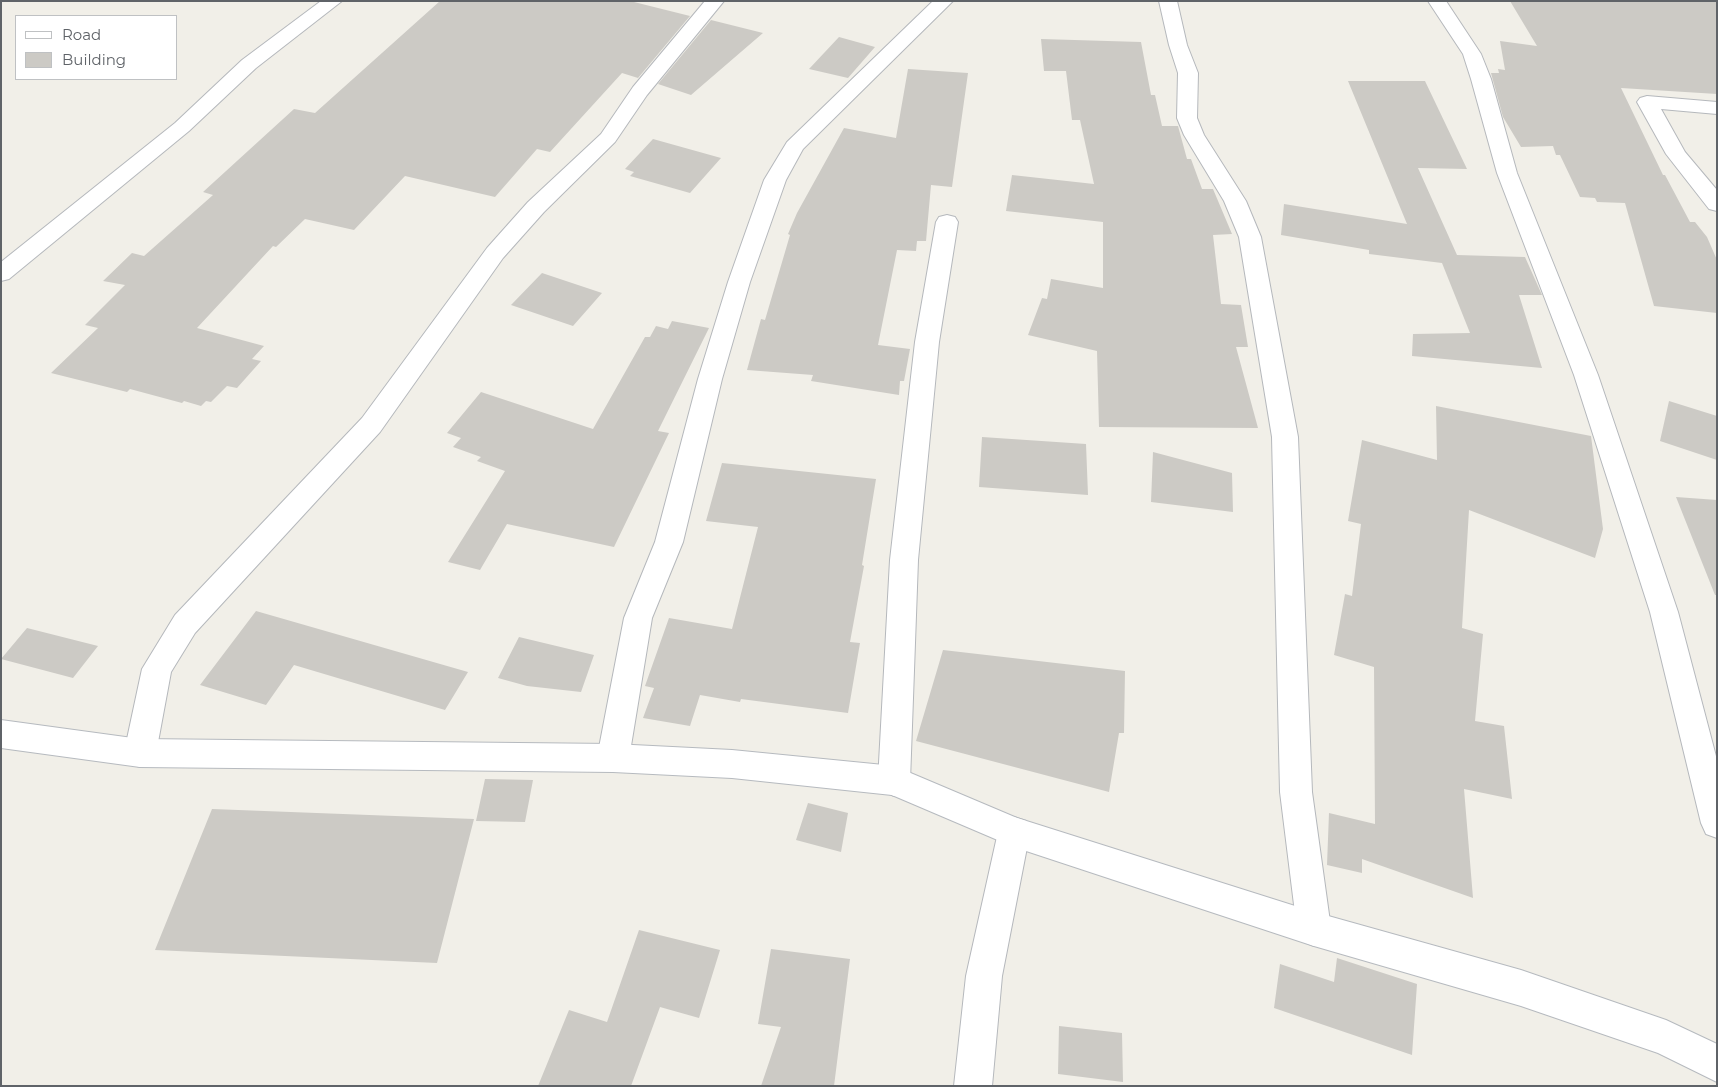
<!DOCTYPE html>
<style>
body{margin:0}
#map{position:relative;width:1718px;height:1087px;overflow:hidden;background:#f1efe8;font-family:Montserrat,sans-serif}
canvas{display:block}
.frame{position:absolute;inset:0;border:2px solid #5f6368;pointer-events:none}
.legend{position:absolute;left:15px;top:15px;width:162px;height:65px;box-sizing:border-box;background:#fff;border:1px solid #bfc1c3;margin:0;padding:6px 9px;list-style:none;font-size:15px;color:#5f6368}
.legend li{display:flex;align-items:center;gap:10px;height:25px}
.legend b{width:25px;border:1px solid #bfc1c3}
</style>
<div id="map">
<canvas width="1718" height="1087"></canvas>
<div class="frame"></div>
<ul class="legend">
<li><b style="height:6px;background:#fff"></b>Road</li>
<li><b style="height:14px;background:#cccac5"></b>Building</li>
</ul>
</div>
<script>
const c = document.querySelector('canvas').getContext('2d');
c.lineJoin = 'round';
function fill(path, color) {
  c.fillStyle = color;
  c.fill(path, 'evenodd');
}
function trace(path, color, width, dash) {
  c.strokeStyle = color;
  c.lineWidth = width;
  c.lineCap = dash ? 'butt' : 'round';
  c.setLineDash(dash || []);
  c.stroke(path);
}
fill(new Path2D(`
 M 440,1 L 630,1 L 690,16 L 638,78 L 622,73 L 550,152 L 537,149 L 495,197 L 405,176 L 354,230 L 305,219 L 276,247 L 273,246 L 197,328 L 264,346 L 252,359 L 261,361 L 237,388 L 227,386 L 211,402 L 206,401 L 201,406 L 184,401 L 182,403 L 130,389 L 127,392 L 51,373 L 98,328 L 85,325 L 125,285 L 103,281 L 132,253 L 144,256 L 213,195 L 203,192 L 294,109 L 315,113 Z
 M 1510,1 L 1717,1 L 1717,94 L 1621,88 L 1663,175 L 1665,175 L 1690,222 L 1695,222 L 1707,237 L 1717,260 L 1717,313 L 1654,306 L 1625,203 L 1597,202 L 1595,198 L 1580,197 L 1560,155 L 1556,155 L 1553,146 L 1521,147 L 1503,117 L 1491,73 L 1499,73 L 1498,69 L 1505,70 L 1500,41 L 1537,46 Z
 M 711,20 L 763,33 L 691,95 L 658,84 Z
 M 839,37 L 875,47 L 848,78 L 809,69 Z
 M 1041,39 L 1141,42 L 1151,95 L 1155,95 L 1162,126 L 1178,126 L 1187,159 L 1191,159 L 1202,189 L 1213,189 L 1232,234 L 1213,235 L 1221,304 L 1241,305 L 1248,347 L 1236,347 L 1258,428 L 1099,427 L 1097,351 L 1028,335 L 1042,298 L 1047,299 L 1051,279 L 1103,288 L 1103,222 L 1006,211 L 1012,175 L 1094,184 L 1080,120 L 1072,120 L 1066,71 L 1044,71 Z
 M 908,69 L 968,73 L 952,187 L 931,185 L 926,241 L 917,241 L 916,251 L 897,250 L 878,345 L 910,349 L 904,381 L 900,381 L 899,395 L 811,381 L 813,375 L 747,370 L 761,319 L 765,320 L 790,235 L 788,234 L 797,213 L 844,128 L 896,138 Z
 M 1348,81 L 1425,81 L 1467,169 L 1418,168 L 1457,255 L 1525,257 L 1542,295 L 1519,295 L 1542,368 L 1412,356 L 1413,334 L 1470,333 L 1442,263 L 1369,254 L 1369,250 L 1281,235 L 1284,204 L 1407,224 Z
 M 653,139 L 721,158 L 690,193 L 630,176 L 634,172 L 625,169 Z
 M 542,273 L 602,293 L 573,326 L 511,305 Z
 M 672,321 L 709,328 L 658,431 L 669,433 L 614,547 L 507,524 L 480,570 L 448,562 L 505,471 L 477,461 L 481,457 L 453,447 L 461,438 L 447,433 L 481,392 L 593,429 L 645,337 L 650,337 L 656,326 L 668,329 Z
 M 1669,401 L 1717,416 L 1717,460 L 1660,441 Z
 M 1436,406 L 1591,436 L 1603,529 L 1595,558 L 1469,510 L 1462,628 L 1483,634 L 1475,721 L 1504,726 L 1512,799 L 1464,789 L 1473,898 L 1362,859 L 1362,873 L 1327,865 L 1329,813 L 1375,824 L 1374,667 L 1334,655 L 1345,594 L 1352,596 L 1361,524 L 1348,521 L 1362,440 L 1437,460 Z
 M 982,437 L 1086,444 L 1088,495 L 979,487 Z
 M 1153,452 L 1232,473 L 1233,512 L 1151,502 Z
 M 722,463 L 876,479 L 862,565 L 864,566 L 850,642 L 860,643 L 848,713 L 741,699 L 740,702 L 700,695 L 690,726 L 643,718 L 654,688 L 645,686 L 669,618 L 732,629 L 758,527 L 706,521 Z
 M 1676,497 L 1717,500 L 1717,595 L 1715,595 Z
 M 256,611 L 468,672 L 445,710 L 294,665 L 266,705 L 200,685 Z
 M 27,628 L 98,646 L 73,678 L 1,659 Z
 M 519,637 L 594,655 L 581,692 L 527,686 L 498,678 Z
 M 943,650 L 1125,671 L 1124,733 L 1119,733 L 1109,792 L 916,741 Z
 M 485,779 L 533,780 L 525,822 L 476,821 Z
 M 808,803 L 848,813 L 841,852 L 796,840 Z
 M 212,809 L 474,819 L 437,963 L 155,950 Z
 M 639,930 L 720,950 L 699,1018 L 660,1007 L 631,1086 L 538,1086 L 569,1010 L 607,1022 Z
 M 771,949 L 850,959 L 834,1086 L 761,1086 L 781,1027 L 758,1024 Z
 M 1337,958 L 1417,984 L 1412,1055 L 1274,1008 L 1280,964 L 1334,982 Z
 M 1059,1026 L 1122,1033 L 1123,1082 L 1058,1074 Z`), '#cccac5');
const street = new Path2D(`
 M 321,1 L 342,1 L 256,68 L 189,131 L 9,279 L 1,281 L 1,262 L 175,123 L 242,60 Z
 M 705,1 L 724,1 L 647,95 L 615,142 L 544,212 L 503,258 L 380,432 L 195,633 L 171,672 L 156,753 L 151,763 L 140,767 L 129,763 L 124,753 L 142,669 L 175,615 L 362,418 L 487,248 L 528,202 L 601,134 L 633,87 Z
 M 933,1 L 953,1 L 803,149 L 786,180 L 750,282 L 722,379 L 683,542 L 652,618 L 629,758 L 624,768 L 613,772 L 602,768 L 597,758 L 624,618 L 655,542 L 698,379 L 728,282 L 764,180 L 787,142 Z
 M 1159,1 L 1177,1 L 1187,45 L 1198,73 L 1197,118 L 1204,135 L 1246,201 L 1261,237 L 1298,437 L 1312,792 L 1331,929 L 1326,941 L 1314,946 L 1302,941 L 1297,929 L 1280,792 L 1272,437 L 1239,237 L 1224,201 L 1184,135 L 1177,118 L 1178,73 L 1169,45 Z
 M 1428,1 L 1446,1 L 1481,54 L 1491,79 L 1517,173 L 1598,375 L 1678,612 L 1717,760 L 1717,838 L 1706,834 L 1701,823 L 1650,612 L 1574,375 L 1497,173 L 1471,79 L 1463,54 Z
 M 1647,96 L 1717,102 L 1717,114 L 1661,109 L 1685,152 L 1717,190 L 1717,211 L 1709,209 L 1666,154 L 1637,102 L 1640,98 Z
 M 947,215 L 955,217 L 958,222 L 939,342 L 918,560 L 910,781 L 905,791 L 894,796 L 883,791 L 878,781 L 890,560 L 915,342 L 936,222 L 939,217 Z
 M 1014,817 L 1026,821 L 1030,832 L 1002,976 L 992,1086 L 954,1086 L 966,976 L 998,832 L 1002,821 Z`);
const secondary = new Path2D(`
 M 1,720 L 140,739 L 613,744 L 732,750 L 894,766 L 1017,818 L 1314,912 L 1521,970 L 1666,1020 L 1717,1044 L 1717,1082 L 1658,1053 L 1521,1006 L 1314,946 L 1014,847 L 892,795 L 732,778 L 613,772 L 140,767 L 1,748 Z`);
trace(street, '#b5b8bc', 2);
trace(secondary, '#b6babf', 2);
fill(street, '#fff');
fill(secondary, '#fff');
</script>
